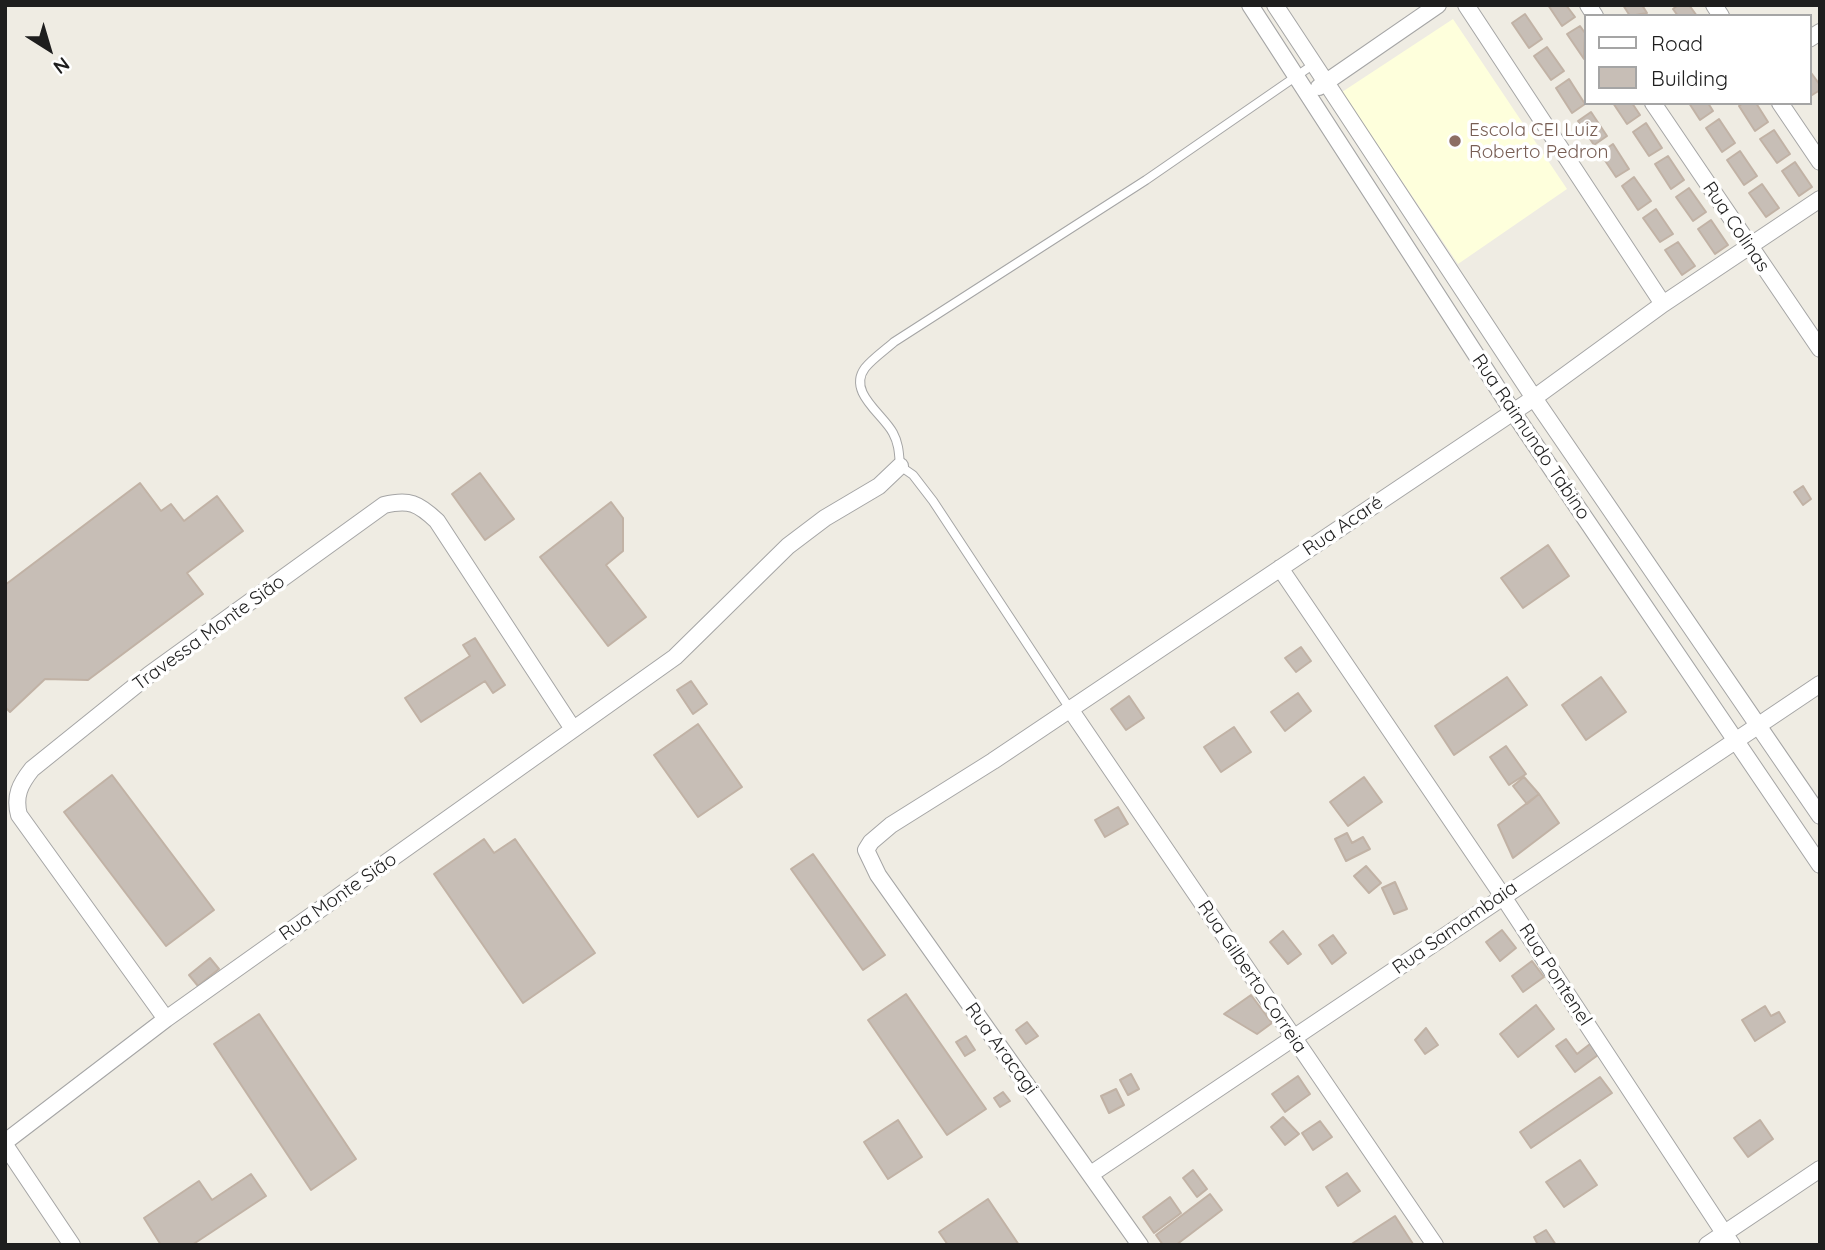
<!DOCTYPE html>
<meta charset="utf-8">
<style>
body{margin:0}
#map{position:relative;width:1825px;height:1250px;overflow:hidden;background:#efece3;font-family:Quicksand,sans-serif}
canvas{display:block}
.frame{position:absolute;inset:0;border:7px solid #1e1e1e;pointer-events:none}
.legend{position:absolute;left:1584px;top:14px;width:228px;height:91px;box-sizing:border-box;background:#fff;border:2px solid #a5a5a5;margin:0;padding:9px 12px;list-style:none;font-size:21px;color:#1e1e1e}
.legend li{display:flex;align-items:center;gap:14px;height:35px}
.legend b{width:35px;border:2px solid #a5a5a5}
.north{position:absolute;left:14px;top:14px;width:70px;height:70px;-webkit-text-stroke:5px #fff;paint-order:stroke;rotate:143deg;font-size:19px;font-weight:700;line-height:28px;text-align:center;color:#1e1e1e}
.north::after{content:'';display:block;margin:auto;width:24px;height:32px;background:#1e1e1e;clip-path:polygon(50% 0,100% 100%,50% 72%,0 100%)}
</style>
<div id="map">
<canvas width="1825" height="1250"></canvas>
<div class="frame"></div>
<ul class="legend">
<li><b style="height:9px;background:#fff"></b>Road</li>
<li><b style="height:19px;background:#c7beb6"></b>Building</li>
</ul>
<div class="north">N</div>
</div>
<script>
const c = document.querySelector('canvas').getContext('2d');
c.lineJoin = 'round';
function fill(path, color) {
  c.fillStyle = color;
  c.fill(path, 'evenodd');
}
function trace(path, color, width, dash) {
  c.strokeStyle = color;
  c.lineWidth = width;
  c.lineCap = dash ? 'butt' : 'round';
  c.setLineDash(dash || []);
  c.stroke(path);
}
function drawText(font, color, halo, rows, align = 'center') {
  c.font = font + ' Quicksand,sans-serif';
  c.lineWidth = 7;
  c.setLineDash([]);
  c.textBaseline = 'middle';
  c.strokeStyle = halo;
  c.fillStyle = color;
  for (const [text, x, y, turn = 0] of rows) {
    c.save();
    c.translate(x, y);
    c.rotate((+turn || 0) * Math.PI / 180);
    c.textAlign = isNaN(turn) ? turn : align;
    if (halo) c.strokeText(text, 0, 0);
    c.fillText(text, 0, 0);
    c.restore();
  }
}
fill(new Path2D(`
 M 1453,19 L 1567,189 L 1458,264 L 1342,92 Z`), '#feffdc');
const building = new Path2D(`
 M 1548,5 L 1566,5 L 1575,17 L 1562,26 Z
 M 1623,5 L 1642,5 L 1647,13 L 1630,16 Z
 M 1678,5 L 1689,5 L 1697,16 L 1678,16 L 1673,9 Z
 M 1525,14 L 1542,39 L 1529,48 L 1512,23 Z
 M 1580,26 L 1585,33 L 1584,59 L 1567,34 Z
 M 1547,47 L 1564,71 L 1551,80 L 1534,56 Z
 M 1809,70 L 1820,85 L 1820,90 L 1809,97 Z
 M 1569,79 L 1585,104 L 1572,113 L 1556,88 Z
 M 1613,103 L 1632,103 L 1640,115 L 1627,124 Z
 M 1689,103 L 1708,103 L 1713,111 L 1700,120 Z
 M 1743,103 L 1756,103 L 1768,122 L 1755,131 L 1739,106 Z
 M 1591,112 L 1607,136 L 1594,145 L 1578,121 Z
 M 1719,119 L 1735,143 L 1722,152 L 1706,128 Z
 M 1646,123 L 1662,148 L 1649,156 L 1633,132 Z
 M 1774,130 L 1790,154 L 1777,163 L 1760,139 Z
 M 1613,144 L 1629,169 L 1616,177 L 1600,153 Z
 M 1740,151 L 1757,176 L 1744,185 L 1727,160 Z
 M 1668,156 L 1684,180 L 1671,189 L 1655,164 Z
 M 1795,162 L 1812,187 L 1799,196 L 1782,171 Z
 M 1634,177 L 1651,201 L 1638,210 L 1622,186 Z
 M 1762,184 L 1779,208 L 1766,217 L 1749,193 Z
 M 1689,188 L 1706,212 L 1693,221 L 1676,197 Z
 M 1656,209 L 1673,234 L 1660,242 L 1643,218 Z
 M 1711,220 L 1728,245 L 1715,254 L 1698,229 Z
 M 1678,242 L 1695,266 L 1682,275 L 1665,250 Z
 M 480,473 L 514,519 L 485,540 L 452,494 Z
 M 140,483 L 161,511 L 171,504 L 184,521 L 217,496 L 243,531 L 187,573 L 203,594 L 88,680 L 45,679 L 10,712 L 5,707 L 5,585 Z
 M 1803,486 L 1811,499 L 1803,505 L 1794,492 Z
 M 611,502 L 623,518 L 623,551 L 606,565 L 646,617 L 608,646 L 540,557 Z
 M 1548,545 L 1569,576 L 1523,608 L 1501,578 Z
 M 475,638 L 505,685 L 493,693 L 485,681 L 421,722 L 405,698 L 470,656 L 463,645 Z
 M 1301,647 L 1311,661 L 1296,672 L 1285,658 Z
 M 1507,677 L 1527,705 L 1454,755 L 1435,726 Z
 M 1601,677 L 1626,712 L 1586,740 L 1562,705 Z
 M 691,681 L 707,704 L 693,714 L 677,690 Z
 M 1298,693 L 1311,711 L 1285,731 L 1271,712 Z
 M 1129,696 L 1144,718 L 1126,730 L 1111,709 Z
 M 698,724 L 742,787 L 698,817 L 654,755 Z
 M 1234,727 L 1251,752 L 1221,772 L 1204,747 Z
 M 1506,746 L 1526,774 L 1509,785 L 1490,757 Z
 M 112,775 L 214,910 L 166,946 L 64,812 Z
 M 1364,777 L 1382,802 L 1348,826 L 1330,802 Z
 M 1524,777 L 1539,794 L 1527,804 L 1513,786 Z
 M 1539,794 L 1559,823 L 1513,858 L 1498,825 Z
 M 1118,807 L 1128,824 L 1105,837 L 1095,820 Z
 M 1347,833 L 1352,843 L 1363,837 L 1370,849 L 1346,861 L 1335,839 Z
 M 484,839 L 494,853 L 515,839 L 595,953 L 523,1003 L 434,874 Z
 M 813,854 L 885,955 L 863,970 L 791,869 Z
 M 1366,866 L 1381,883 L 1369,893 L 1354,876 Z
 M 1395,882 L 1407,909 L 1394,914 L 1382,888 Z
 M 1502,930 L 1516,948 L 1500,961 L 1486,942 Z
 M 1283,931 L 1301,954 L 1288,964 L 1270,942 Z
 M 1333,935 L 1346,953 L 1332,964 L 1319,945 Z
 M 210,958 L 219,969 L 198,986 L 189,975 Z
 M 1532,961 L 1544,977 L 1523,992 L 1512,976 Z
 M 906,994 L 986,1109 L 947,1135 L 868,1020 Z
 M 1251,995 L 1272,1023 L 1257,1034 L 1224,1014 Z
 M 1536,1005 L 1554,1029 L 1518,1057 L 1500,1034 Z
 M 1765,1006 L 1771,1016 L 1779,1012 L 1785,1022 L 1755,1041 L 1742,1020 Z
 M 259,1014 L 356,1159 L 311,1190 L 214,1044 Z
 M 1027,1022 L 1038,1036 L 1026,1044 L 1016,1030 Z
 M 1426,1028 L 1438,1045 L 1425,1054 L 1415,1040 Z
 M 966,1036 L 975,1050 L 965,1056 L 956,1042 Z
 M 1566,1039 L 1577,1054 L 1590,1044 L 1598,1055 L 1575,1072 L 1556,1046 Z
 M 1131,1074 L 1139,1089 L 1128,1095 L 1120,1080 Z
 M 1298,1076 L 1310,1094 L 1285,1112 L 1272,1094 Z
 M 1600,1077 L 1612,1093 L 1531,1148 L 1520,1132 Z
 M 1116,1089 L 1124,1105 L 1109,1113 L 1101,1096 Z
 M 1003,1092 L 1010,1101 L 1000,1107 L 994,1098 Z
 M 1283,1117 L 1299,1134 L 1285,1145 L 1271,1127 Z
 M 898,1120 L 922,1157 L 888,1179 L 864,1142 Z
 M 1760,1120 L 1773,1139 L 1748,1157 L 1734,1138 Z
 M 1320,1121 L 1332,1137 L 1313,1150 L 1302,1133 Z
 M 1580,1160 L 1597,1185 L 1564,1207 L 1546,1182 Z
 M 1193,1170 L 1207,1189 L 1197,1197 L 1183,1178 Z
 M 1347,1173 L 1360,1191 L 1338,1206 L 1326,1187 Z
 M 251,1174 L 266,1196 L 192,1245 L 161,1245 L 144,1218 L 199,1181 L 212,1200 Z
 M 1210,1194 L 1222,1210 L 1176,1245 L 1163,1245 L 1156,1235 Z
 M 1170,1197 L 1181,1213 L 1154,1233 L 1143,1217 Z
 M 988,1199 L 1019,1245 L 948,1245 L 939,1232 Z
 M 1395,1216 L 1413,1244 L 1350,1245 Z
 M 1546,1230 L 1556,1245 L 1538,1245 L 1534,1237 Z`);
fill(building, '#c7beb6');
trace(building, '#c1b2a5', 2);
const lane = new Path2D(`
 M 1070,709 L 933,501 L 913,475 L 900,466 C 899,454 899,444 893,433 C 883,414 847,392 865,368 C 872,359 885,350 894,342 L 1146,180 L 1314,64`);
const street = new Path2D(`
 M 1250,5 L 1513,412 L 1820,865
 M 1275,5 L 1534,398 L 1820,816
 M 1466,5 L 1663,304
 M 1588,5 L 1595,16
 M 1714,5 L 1721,16
 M 1809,39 L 1820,32
 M 1319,87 L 1438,5
 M 1653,103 L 1820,349
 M 1780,103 L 1820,162
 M 1280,568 L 1502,895 L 1732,1245
 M 1070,709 L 1435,1245
 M 166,1019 L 19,815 C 14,796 20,784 32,769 L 150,674 L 384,505 C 409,499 418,503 437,521 L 573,729
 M 5,1142 L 166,1019 L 675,657 L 788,546 L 825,518 L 879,486 L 900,466
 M 5,1145 L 72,1245
 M 1091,1174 L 1820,684
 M 1140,1245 L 878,875 L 866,850 L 871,842 L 891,825 L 993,761 L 1534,398 L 1663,304 L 1820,199
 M 1707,1245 L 1820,1169`);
trace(lane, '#a5a5a5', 10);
trace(street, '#a5a5a5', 18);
trace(lane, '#fff', 8);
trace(street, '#fff', 16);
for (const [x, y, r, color] of [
 [1455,141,7,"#8d6e63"]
]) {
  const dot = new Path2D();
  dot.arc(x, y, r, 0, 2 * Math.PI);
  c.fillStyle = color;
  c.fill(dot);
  trace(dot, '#fff', 2.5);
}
drawText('19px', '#785e54', '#fff', [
 ["Escola CEI Luiz",1469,130],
 ["Roberto Pedron",1469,152]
], 'left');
drawText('19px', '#1e1e1e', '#fff', [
 ["Rua Colinas",1736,227,56],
 ["Rua Raimundo Tabino",1531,437,56],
 ["Rua Acaré",1343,526,-34],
 ["Travessa Monte Sião",209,633,-36],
 ["Rua Monte Sião",338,897,-35],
 ["Rua Samambaia",1455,928,-35],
 ["Rua Pontenel",1555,975,57],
 ["Rua Gilberto Correia",1252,977,56],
 ["Rua Aracagi",1001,1049,54]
]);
</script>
